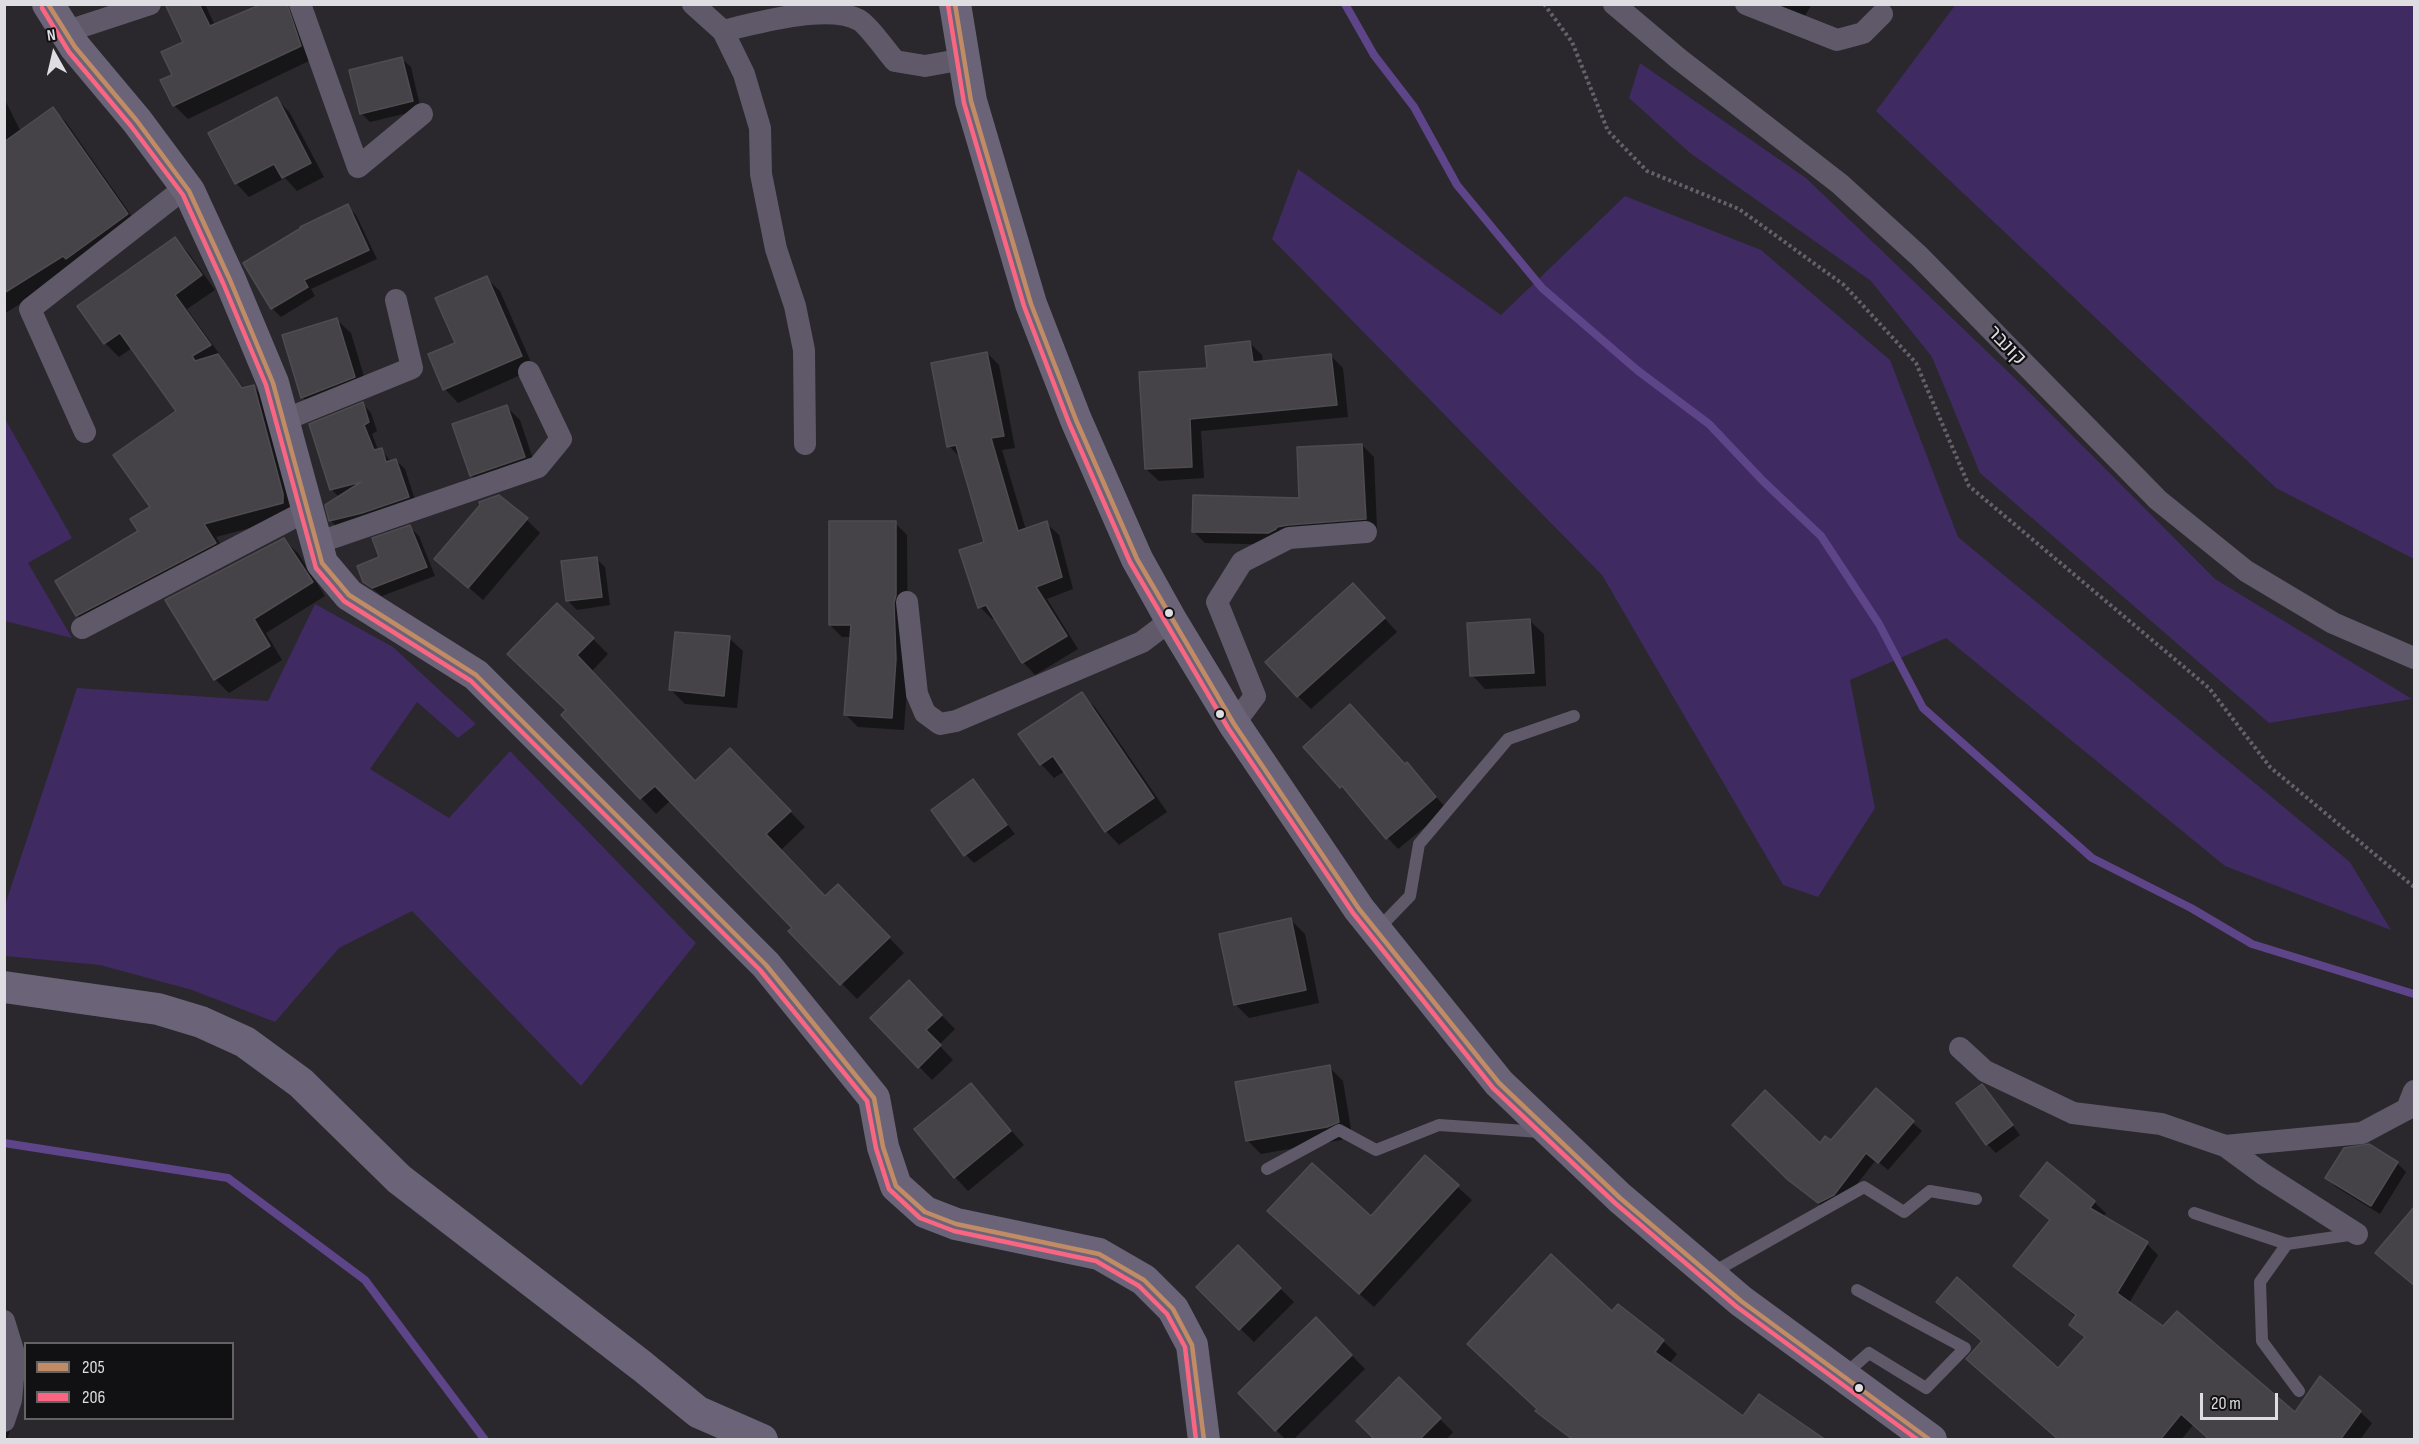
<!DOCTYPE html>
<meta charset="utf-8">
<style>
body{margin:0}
#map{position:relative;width:2419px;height:1444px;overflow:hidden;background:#2a282c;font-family:"Sofia Sans Condensed",sans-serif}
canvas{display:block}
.frame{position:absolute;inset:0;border:6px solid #dedde1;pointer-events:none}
.legend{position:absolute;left:24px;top:1342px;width:210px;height:78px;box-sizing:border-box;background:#111013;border:2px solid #636265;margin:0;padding:8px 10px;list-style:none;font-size:18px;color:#dedde1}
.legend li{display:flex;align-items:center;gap:12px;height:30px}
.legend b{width:30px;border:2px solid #636265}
.north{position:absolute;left:24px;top:24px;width:60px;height:60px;-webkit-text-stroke:4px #111013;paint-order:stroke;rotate:352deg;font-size:16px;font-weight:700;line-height:24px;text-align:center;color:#dedde1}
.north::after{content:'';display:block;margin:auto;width:21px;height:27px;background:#dedde1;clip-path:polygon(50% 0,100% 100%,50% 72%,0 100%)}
.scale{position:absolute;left:2200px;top:1393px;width:78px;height:27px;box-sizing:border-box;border:3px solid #dedde1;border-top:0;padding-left:8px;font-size:18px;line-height:21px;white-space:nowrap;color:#dedde1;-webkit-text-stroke:4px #111013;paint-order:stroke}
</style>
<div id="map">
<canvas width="2419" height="1444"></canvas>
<div class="frame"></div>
<ul class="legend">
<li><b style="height:8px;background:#c18c65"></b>205</li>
<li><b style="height:8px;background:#fa6682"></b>206</li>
</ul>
<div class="north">N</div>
<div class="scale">20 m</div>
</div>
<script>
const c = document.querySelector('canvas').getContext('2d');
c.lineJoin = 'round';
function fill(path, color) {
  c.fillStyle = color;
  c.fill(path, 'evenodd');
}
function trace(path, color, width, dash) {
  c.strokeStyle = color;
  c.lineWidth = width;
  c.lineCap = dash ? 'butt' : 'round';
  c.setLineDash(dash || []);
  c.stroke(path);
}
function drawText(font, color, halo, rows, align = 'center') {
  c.font = font + ' "Sofia Sans Condensed",Heebo,sans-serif';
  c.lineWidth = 4.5;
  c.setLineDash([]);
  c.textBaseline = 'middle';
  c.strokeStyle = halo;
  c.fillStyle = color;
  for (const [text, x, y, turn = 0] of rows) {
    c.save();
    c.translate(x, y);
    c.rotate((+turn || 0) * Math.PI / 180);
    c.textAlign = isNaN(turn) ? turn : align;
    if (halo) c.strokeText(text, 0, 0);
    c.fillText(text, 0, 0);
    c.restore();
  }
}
fill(new Path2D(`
 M 1956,4 L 2414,5 L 2414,559 L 2276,488 L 1876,111 Z
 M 1640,63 L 1806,178 L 2025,388 L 2215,579 L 2412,699 L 2269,723 L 1980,473 L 1932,357 L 1871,281 L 1690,153 L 1629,98 Z
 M 1298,169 L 1501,315 L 1625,196 L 1761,250 L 1890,360 L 1958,537 L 2350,862 L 2391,930 L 2225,866 L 1946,638 L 1850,680 L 1875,808 L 1818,897 L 1783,885 L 1602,575 L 1272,239 Z
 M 4,417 L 72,538 L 28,563 L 72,638 L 5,621 Z
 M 315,604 L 393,647 L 476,724 L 458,738 L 417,702 L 370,769 L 449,818 L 510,751 L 696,943 L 581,1086 L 412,911 L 339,948 L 275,1022 L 192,990 L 100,965 L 5,956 L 5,905 L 77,688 L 268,701 Z`), '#3f2a61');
fill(new Path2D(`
 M 167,4 L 205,4 L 215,26 L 266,4 L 291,4 L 313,59 L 188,119 L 174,105 L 174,76 L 185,43 Z
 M 1763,4 L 1812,4 L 1803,19 Z
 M 402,59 L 411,67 L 421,110 L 370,122 L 361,113 Z
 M 4,98 L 21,132 L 53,109 L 66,122 L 140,228 L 4,314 Z
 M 277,99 L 290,113 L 324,177 L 297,191 L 285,178 L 249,197 L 236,183 Z
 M 347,206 L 356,215 L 377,259 L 311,289 L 315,296 L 281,317 L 272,308 Z
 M 175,239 L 188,252 L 215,290 L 187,309 L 223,359 L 221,360 L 245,389 L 254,387 L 267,401 L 296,516 L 216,537 L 229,557 L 91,629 L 77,615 L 140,532 L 152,507 L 178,411 L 132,348 L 119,357 L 105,343 L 79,307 Z
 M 486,278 L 500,291 L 534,369 L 458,403 L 445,389 L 457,343 Z
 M 337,320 L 351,333 L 368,390 L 316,411 L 303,398 L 284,336 Z
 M 1250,343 L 1262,355 L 1263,363 L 1330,355 L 1343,368 L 1348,417 L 1201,431 L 1204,478 L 1159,481 L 1146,469 L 1209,370 Z
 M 987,353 L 999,365 L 1015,448 L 1002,450 L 1026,530 L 1046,523 L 1059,535 L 1073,589 L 1047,599 L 1078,649 L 1035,675 L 1023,662 L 996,618 L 992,619 L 980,607 L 986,543 L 962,459 L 949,446 Z
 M 363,404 L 371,413 L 377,431 L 372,434 L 378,450 L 381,449 L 391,462 L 396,460 L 405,469 L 417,506 L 339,529 L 330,520 L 340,498 L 332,490 L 311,425 Z
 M 507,407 L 520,420 L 537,471 L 485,489 L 471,475 Z
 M 1362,445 L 1374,457 L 1377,530 L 1300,536 L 1281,545 L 1205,543 L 1193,531 L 1301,500 Z
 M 526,519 L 540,533 L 483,600 L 436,559 Z
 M 895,523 L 907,535 L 908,673 L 904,730 L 858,727 L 846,715 L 852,637 L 842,637 L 830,625 Z
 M 410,527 L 419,536 L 435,576 L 382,596 L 364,582 L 381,558 Z
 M 284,540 L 298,553 L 325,596 L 266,633 L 282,660 L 229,693 L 215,679 Z
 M 596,558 L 605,567 L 610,605 L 577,610 L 568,601 Z
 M 1367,599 L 1397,632 L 1311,709 L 1298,696 Z
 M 1530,621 L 1544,634 L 1546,686 L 1485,689 L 1472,675 Z
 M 729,638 L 743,651 L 737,708 L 685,704 L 671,690 Z
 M 593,639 L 608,654 L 591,672 L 695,783 L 730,750 L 805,827 L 780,851 L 825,898 L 838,886 L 904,953 L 857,999 L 790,931 L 794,928 L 671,800 L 656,814 L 563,715 L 568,710 L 525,670 Z
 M 1081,694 L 1095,707 L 1167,812 L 1119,845 L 1106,831 L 1065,771 L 1054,778 L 1041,764 Z
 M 1305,747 L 1406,766 L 1407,764 L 1447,809 L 1398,849 Z
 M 973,781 L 1015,834 L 974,863 L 966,855 Z
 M 1291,920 L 1305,934 L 1319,1003 L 1249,1018 L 1235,1004 Z
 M 909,982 L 955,1029 L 939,1045 L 953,1060 L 932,1080 L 872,1018 Z
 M 1329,1067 L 1343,1081 L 1352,1135 L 1341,1140 L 1261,1154 L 1247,1140 Z
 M 971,1085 L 1024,1145 L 968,1191 L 955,1177 Z
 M 1876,1090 L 1922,1131 L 1888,1170 L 1876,1160 L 1842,1203 L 1828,1211 L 1799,1189 L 1734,1125 L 1820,1145 L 1831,1142 Z
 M 1990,1095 L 2020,1135 L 1996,1153 L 1987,1144 Z
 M 1425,1158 L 1472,1200 L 1374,1307 L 1283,1225 L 1371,1218 Z
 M 2397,1163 L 2406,1172 L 2380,1214 L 2336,1187 L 2327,1178 Z
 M 2022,1195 L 2094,1202 L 2106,1213 L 2103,1217 L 2147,1244 L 2158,1255 L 2129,1303 L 2295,1415 L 2360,1412 L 2372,1423 L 2360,1440 L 2210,1440 L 2193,1425 L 2181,1440 L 2059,1440 L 2058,1370 L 2086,1339 L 2071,1325 L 2076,1317 L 2015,1266 L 2051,1221 Z
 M 1238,1247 L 1294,1302 L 1254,1342 L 1198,1287 Z
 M 1618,1306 L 1663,1341 L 1677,1354 L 1669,1364 L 1743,1419 L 1818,1440 L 1571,1440 L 1537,1411 Z
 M 1316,1319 L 1365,1369 L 1293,1440 L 1286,1440 L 1240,1393 Z
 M 1399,1379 L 1453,1432 L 1446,1440 L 1376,1440 Z
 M 4,1405 L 15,1415 L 7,1440 L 4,1440 Z`), '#0007');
trace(new Path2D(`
 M 1345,4 L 1374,55 L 1414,107 L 1457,185 L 1542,288 L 1637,370 L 1709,424 L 1763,481 L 1821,536 L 1879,624 L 1923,708 L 2092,858 L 2191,908 L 2252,944 L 2414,994
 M 4,1143 L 228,1178 L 365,1280 L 485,1440`), '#5e4589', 8);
const building = new Path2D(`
 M 165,4 L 199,4 L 210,26 L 262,4 L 287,4 L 301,46 L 173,106 L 160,80 L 172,75 L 161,52 L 183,42 Z
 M 402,57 L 413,101 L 360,114 L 349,70 Z
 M 277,97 L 311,163 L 282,178 L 274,164 L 235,184 L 208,133 Z
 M 53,107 L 128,214 L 66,259 L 63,256 L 4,293 L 4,142 Z
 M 348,204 L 369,250 L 304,280 L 308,287 L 271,309 L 243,263 L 301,228 L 300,227 Z
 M 175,237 L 202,275 L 175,295 L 211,345 L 192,356 L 195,361 L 218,354 L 242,388 L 254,385 L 283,494 L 283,503 L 204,524 L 216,543 L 76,616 L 55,581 L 138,531 L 130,519 L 150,507 L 113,455 L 176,411 L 120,333 L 104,344 L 77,306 Z
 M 487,276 L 522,356 L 443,390 L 428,354 L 455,343 L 435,298 Z
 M 337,318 L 355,377 L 301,398 L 282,335 Z
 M 1250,341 L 1253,362 L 1331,354 L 1337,405 L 1190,419 L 1192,467 L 1145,469 L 1139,372 L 1207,368 L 1205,346 Z
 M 987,352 L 1004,436 L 991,438 L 1018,531 L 1047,521 L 1062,577 L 1036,587 L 1067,636 L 1022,663 L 986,605 L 978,608 L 959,550 L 984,542 L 956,445 L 947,447 L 931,363 Z
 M 363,402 L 369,422 L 364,425 L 374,450 L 382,448 L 386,462 L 396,459 L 409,497 L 362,513 L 329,521 L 325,505 L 361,482 L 330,490 L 309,424 Z
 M 507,405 L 525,457 L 470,476 L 452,424 Z
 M 1362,444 L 1366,519 L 1288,525 L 1277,527 L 1276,529 L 1268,533 L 1192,532 L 1193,495 L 1299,498 L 1297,447 Z
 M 499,495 L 528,518 L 468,588 L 434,559 L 480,505 L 479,502 Z
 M 829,521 L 896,521 L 896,595 L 894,603 L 896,659 L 892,718 L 844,715 L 851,625 L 829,625 Z
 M 410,525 L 427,567 L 372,588 L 363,582 L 357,566 L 379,557 L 372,538 Z
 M 284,538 L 313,582 L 254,619 L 270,646 L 214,680 L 165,600 Z
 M 597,557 L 602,597 L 566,601 L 561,561 Z
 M 1353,583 L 1385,618 L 1297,697 L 1265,662 Z
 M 557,603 L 594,638 L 577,655 L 695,781 L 730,748 L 791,811 L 766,834 L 825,896 L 838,884 L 890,937 L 840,985 L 788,931 L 792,928 L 655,786 L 640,799 L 561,715 L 566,710 L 507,654 Z
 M 1530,619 L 1534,673 L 1470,676 L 1467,623 Z
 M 675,632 L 730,636 L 724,696 L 669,690 Z
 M 1082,692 L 1154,798 L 1105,832 L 1053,756 L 1040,765 L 1018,734 Z
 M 1350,704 L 1405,764 L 1407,762 L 1436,797 L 1386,839 L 1342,786 L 1340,788 L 1303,747 Z
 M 973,779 L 1007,825 L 964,856 L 931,810 Z
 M 1291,918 L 1306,990 L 1234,1005 L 1219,934 Z
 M 909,980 L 942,1015 L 926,1030 L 941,1045 L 918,1068 L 870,1018 Z
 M 1330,1065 L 1339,1122 L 1327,1127 L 1246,1141 L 1235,1082 Z
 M 971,1083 L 1011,1131 L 954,1178 L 914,1129 Z
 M 1982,1084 L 2013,1125 L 1986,1145 L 1956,1103 Z
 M 1876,1088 L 1914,1121 L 1878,1163 L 1866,1153 L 1834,1195 L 1818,1203 L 1788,1180 L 1732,1125 L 1765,1090 L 1820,1143 L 1825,1136 L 1831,1140 Z
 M 2369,1144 L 2398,1162 L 2371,1206 L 2325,1178 L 2344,1148 Z
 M 1425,1155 L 1459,1185 L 1359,1294 L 1267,1211 L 1312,1163 L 1371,1216 Z
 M 2047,1162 L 2095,1201 L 2090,1208 L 2148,1242 L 2117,1293 L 2163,1326 L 2177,1311 L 2295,1412 L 2320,1376 L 2361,1411 L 2340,1440 L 2210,1440 L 2181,1414 L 2160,1440 L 2059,1440 L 1966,1359 L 1982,1341 L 1936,1302 L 1957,1277 L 2058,1368 L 2085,1337 L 2069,1325 L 2076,1315 L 2013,1266 L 2050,1220 L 2020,1196 Z
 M 2415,1206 L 2415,1286 L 2375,1253 Z
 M 1238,1245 L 1281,1288 L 1239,1330 L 1196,1287 Z
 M 1551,1254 L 1612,1311 L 1618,1304 L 1664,1340 L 1655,1352 L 1743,1416 L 1759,1394 L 1826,1440 L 1573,1440 L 1535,1411 L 1537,1409 L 1467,1344 Z
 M 1316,1317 L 1352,1355 L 1275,1431 L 1238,1393 Z
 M 1399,1377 L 1441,1418 L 1419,1440 L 1375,1440 L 1356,1421 Z`);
fill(building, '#454347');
trace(building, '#4e4c50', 1.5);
trace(new Path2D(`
 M 1544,4 L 1572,42 L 1608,131 L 1647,171 L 1739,209 L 1844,285 L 1916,363 L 1969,486 L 2209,688 L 2270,767 L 2414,887`), '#65616c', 4, [3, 3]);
trace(new Path2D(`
 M 1377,930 L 1410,896 L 1419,844 L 1508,739 L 1574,716
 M 1267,1169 L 1339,1130 L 1376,1150 L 1439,1125 L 1540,1132
 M 2194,1213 L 2287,1244
 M 1710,1274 L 1864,1187 L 1904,1212 L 1930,1191 L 1976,1199
 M 1845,1374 L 1869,1353 L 1926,1388 L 1965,1348 L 1857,1290
 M 2299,1391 L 2262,1341 L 2260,1282 L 2287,1244 L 2356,1234`), '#5f5969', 12);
trace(new Path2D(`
 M 300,4 L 358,167 L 422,114
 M 693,4 L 723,31 C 756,23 828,3 859,20 C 867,24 888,53 895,61 L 925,66 L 964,59
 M 1614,4 L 1679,59 L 1840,184 L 1919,256 L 2158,500 L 2246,571 L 2333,623 L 2414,658
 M 1746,4 L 1837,40 L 1863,33 L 1882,14
 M 723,31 L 744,74 L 760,128 L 761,174 L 776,249 L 795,306 L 804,350 L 805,444
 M 65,32 L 150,4
 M 284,420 L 412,368 L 396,300
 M 85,432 L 30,309 L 186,187
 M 317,543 L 538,467 L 561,439 L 529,372
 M 907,602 L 917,694 L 925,713 L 940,724 L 956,721 L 1142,642 L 1171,620
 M 82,628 L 308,510
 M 1234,724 L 1255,696 L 1217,602 L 1242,562 L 1289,538 L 1366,532
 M 1960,1048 L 1985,1071 L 2073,1113 L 2161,1124 L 2225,1146 L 2263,1174 L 2357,1234
 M 2225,1146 L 2362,1133 L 2407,1109 L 2414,1091
 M 4,1321 L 15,1357 L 11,1400 L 4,1421`), '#5f5969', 22);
trace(new Path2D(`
 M 48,4 L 75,47 L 137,121 L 189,191 L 230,280 L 273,383 L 322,563 L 349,595 L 476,675 L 766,965 L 874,1098 L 883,1147 L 896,1186 L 925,1212 L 956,1224 L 1099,1254 L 1144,1280 L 1173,1309 L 1192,1345 L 1204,1440
 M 955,4 L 971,101 L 1031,304 L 1076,420 L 1137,559 L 1171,620 L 1234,724 L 1359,909 L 1499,1083 L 1620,1198 L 1741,1301 L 1931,1440
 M 4,987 L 158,1009 L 201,1022 L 245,1042 L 301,1083 L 399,1179 L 642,1366 L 698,1412 L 762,1440`), '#6b6478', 32);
trace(new Path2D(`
 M 48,4 L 75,47 L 137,121 L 189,191 L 230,280 L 273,383 L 322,563 L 349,595 L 476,675 L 766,965 L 874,1098 L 883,1147 L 896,1186 L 925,1212 L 956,1224 L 1099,1254 L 1144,1280 L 1173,1309 L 1192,1345 L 1204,1440
 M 955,4 L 971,101 L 1031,304 L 1076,420 L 1137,559 L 1234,724 L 1359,909 L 1499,1083 L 1620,1198 L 1741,1301 L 1930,1440`), '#c18c65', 4.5);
trace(new Path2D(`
 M 948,5 L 964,103 L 1024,306 L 1069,423 L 1130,562 L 1228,728 L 1353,913 L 1493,1088 L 1615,1203 L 1737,1307 L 1918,1440
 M 42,8 L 69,52 L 131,126 L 183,195 L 223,283 L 266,385 L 316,568 L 344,601 L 471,681 L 760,970 L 867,1101 L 876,1148 L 889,1189 L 920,1218 L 954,1231 L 1096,1261 L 1139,1286 L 1167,1314 L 1185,1347 L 1196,1440`), '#fa6682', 4.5);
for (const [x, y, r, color] of [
 [1169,613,5,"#dedde1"],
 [1220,714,5,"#dedde1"],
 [1859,1388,5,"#dedde1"]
]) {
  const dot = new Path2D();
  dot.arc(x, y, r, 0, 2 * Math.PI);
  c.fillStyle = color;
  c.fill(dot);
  trace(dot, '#111013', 2);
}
drawText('20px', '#dedde1', '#111013', [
 ["קונבר",2006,346,46]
]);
</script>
